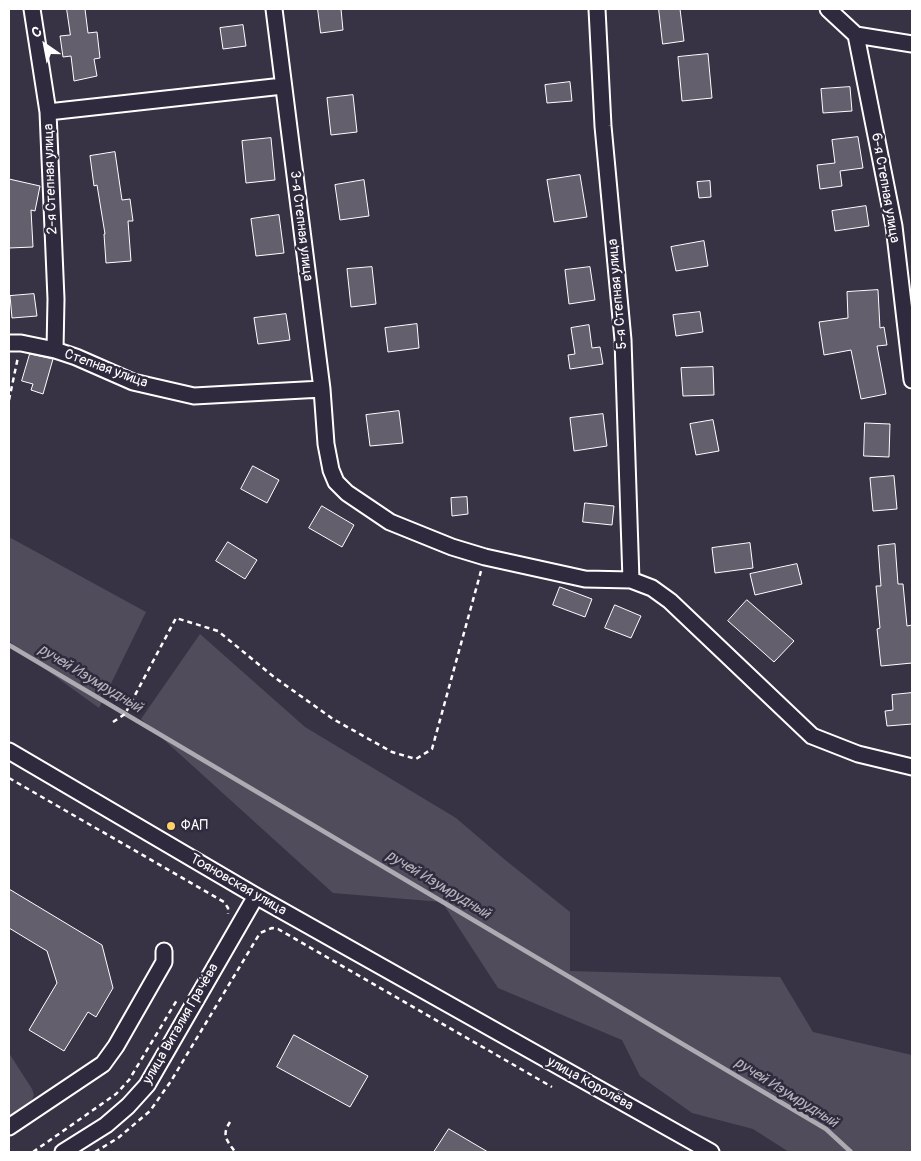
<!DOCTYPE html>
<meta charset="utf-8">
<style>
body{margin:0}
#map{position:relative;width:921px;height:1161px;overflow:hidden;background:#373345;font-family:Pangolin,sans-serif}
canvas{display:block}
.frame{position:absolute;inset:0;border:10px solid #fff;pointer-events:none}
.north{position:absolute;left:20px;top:20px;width:50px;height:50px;-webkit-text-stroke:4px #2f2a3d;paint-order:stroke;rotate:327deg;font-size:14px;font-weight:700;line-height:20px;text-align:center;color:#fff}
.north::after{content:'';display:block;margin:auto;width:18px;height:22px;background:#fff;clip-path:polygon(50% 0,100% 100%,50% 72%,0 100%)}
</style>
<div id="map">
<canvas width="921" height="1161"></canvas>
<div class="frame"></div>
<div class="north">С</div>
</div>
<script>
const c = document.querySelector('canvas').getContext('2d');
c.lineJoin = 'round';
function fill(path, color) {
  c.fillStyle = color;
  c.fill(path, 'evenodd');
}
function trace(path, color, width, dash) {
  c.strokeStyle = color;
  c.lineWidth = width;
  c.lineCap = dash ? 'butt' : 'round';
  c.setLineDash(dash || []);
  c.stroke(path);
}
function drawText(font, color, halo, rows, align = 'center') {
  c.font = font + ' Pangolin,sans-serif';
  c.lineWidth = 5;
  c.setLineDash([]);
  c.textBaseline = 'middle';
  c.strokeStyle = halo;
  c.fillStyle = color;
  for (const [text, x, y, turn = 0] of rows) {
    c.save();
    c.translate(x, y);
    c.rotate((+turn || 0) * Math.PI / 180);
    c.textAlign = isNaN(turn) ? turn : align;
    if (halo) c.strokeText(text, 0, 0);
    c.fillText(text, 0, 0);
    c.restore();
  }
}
fill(new Path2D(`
 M 9,537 L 146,612 L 99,708 L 16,648 L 9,640 Z
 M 200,634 L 305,727 L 456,818 L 504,859 L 570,912 L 570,971 L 780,977 L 813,1032 L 912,1055 L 912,1152 L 789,1152 L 753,1129 L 692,1113 L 640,1076 L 622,1040 L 498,988 L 442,902 L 333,893 L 141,719 Z
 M 9,1053 L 32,1089 L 34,1095 L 30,1104 L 9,1117 Z`), '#514c5c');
trace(new Path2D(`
 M 9,645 L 826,1129 L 851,1152`), '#adabb2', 4.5);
const building = new Path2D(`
 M 67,9 L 85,9 L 88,33 L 97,32 L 100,58 L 94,59 L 97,76 L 74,81 L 71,56 L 63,57 L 60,36 L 70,35 Z
 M 318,9 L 341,9 L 343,30 L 321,33 Z
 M 659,9 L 680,9 L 684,41 L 663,44 Z
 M 243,25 L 246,46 L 223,49 L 220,28 Z
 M 708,54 L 712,98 L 682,101 L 678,57 Z
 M 570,82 L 572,101 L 547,103 L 545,85 Z
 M 850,87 L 852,111 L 823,113 L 821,89 Z
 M 353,95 L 357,132 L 331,135 L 327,98 Z
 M 858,137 L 863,168 L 840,171 L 842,186 L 820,189 L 817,165 L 835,163 L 832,140 Z
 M 271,138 L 275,180 L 246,183 L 242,141 Z
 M 115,152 L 122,200 L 130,199 L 133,221 L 128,221 L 131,261 L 106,263 L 104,234 L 105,234 L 97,185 L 94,186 L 90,156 Z
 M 580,175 L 587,217 L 554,222 L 547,180 Z
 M 9,179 L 40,186 L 35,211 L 31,210 L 33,247 L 9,248 Z
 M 364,180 L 369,216 L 340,220 L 335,185 Z
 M 710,181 L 711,197 L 699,198 L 697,182 Z
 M 866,206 L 869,226 L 835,231 L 832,211 Z
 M 279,215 L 284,253 L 256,256 L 251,219 Z
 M 704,241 L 708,266 L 676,271 L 671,247 Z
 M 372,267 L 376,304 L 351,307 L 347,269 Z
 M 590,267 L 595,300 L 569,304 L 565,270 Z
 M 878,290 L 880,328 L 884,327 L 887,345 L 877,346 L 886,394 L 861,399 L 851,350 L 824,355 L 819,322 L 848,318 L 847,292 Z
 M 34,294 L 37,316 L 12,318 L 10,296 Z
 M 700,312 L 703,332 L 676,336 L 673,315 Z
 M 286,314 L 290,340 L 258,344 L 254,318 Z
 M 417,324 L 419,348 L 388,352 L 385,328 Z
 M 589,325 L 592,348 L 600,347 L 603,364 L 570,369 L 568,355 L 575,354 L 571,328 Z
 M 30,354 L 53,359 L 43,394 L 31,390 L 33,384 L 22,381 Z
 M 713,367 L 714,395 L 683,396 L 681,368 Z
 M 399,411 L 403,443 L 370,446 L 366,415 Z
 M 603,414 L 607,446 L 574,451 L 570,418 Z
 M 713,420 L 719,451 L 696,455 L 690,424 Z
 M 865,423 L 890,424 L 889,457 L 864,456 Z
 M 253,466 L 279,480 L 267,503 L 241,489 Z
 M 894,476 L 897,509 L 873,511 L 870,478 Z
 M 467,497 L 468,514 L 452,516 L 451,498 Z
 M 585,503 L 614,506 L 612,525 L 583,522 Z
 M 322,506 L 354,525 L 342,547 L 309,528 Z
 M 228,542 L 257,560 L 245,579 L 216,561 Z
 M 750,543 L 753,568 L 715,573 L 712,548 Z
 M 895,544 L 898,584 L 903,584 L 907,626 L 912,625 L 912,663 L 881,666 L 877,629 L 880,628 L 876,586 L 881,586 L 878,546 Z
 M 797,564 L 802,584 L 755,595 L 750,574 Z
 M 560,587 L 592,599 L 585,617 L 553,605 Z
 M 747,600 L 794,641 L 774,662 L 728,621 Z
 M 615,605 L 641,616 L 631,638 L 605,628 Z
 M 912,693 L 912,724 L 887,726 L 885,711 L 893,710 L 892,695 Z
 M 9,889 L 102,945 L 113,988 L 96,1017 L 88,1012 L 64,1051 L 29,1030 L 57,983 L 47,951 L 9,928 Z
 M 294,1035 L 368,1076 L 350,1107 L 277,1067 Z
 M 449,1129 L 488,1152 L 434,1152 Z`);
fill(building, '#635f6d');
trace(building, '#fff', 1);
const minor = new Path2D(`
 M 32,9 L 48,112 L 56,299 L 55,350
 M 274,9 L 322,389 L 326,444 L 331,470 L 336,482 L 347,493 L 390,522 L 452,547 L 485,557 L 585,579 L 631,580 L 652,588 L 670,601 L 812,736 L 858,754 L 912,767
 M 597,9 L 603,126 L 623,340 L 631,580
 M 828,9 L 856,35 L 894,226 L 912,380
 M 856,35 L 912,44
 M 48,112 L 283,86
 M 9,343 L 21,343 L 55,350 L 76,357 L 133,382 L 194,396 L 322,389
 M 9,751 L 256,896 L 711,1152
 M 9,1127 L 103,1064 L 116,1046 L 164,962 L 164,951
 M 63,1152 L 106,1125 L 128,1106 L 147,1085 L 256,896`);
trace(minor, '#fff', 19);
trace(new Path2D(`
 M 9,400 L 18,357
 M 113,722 L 125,714 L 176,618 L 218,631 L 274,677 L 333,719 L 392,752 L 416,759 L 432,749 L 481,571
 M 9,778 L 224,902 L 228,908 L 228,914
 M 230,1122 C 221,1136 227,1140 235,1152
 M 33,1152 L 116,1094 L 129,1080 L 177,1000
 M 95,1152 L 118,1138 L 150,1111 L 171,1081 L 260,933 L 272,928 L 278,929 L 552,1087`), '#fff', 2.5, [5, 4]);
trace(minor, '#2f2a3d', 15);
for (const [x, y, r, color] of [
 [171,826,5,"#ffd166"]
]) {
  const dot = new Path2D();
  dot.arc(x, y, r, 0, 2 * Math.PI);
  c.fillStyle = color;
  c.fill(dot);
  trace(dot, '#2f2a3d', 2);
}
drawText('14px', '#fff', '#2f2a3d', [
 ["2-я Степная улица",51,179,-92],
 ["6-я Степная улица",885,188,80],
 ["3-я Степная улица",301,226,83],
 ["5-я Степная улица",618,294,-95],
 ["Степная улица",106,369,20],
 ["Тояновская улица",238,885,30],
 ["улица Виталия Грачёва",181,1024,-60],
 ["улица Королёва",590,1084,29]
]);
drawText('14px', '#fff', '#2f2a3d', [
 ["ФАП",181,826]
], 'left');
drawText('italic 15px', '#b4b2b9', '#2f2a3d', [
 ["ручей Изумрудный",90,679,31],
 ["ручей Изумрудный",438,885,31],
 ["ручей Изумрудный",786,1093,32]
]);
</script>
